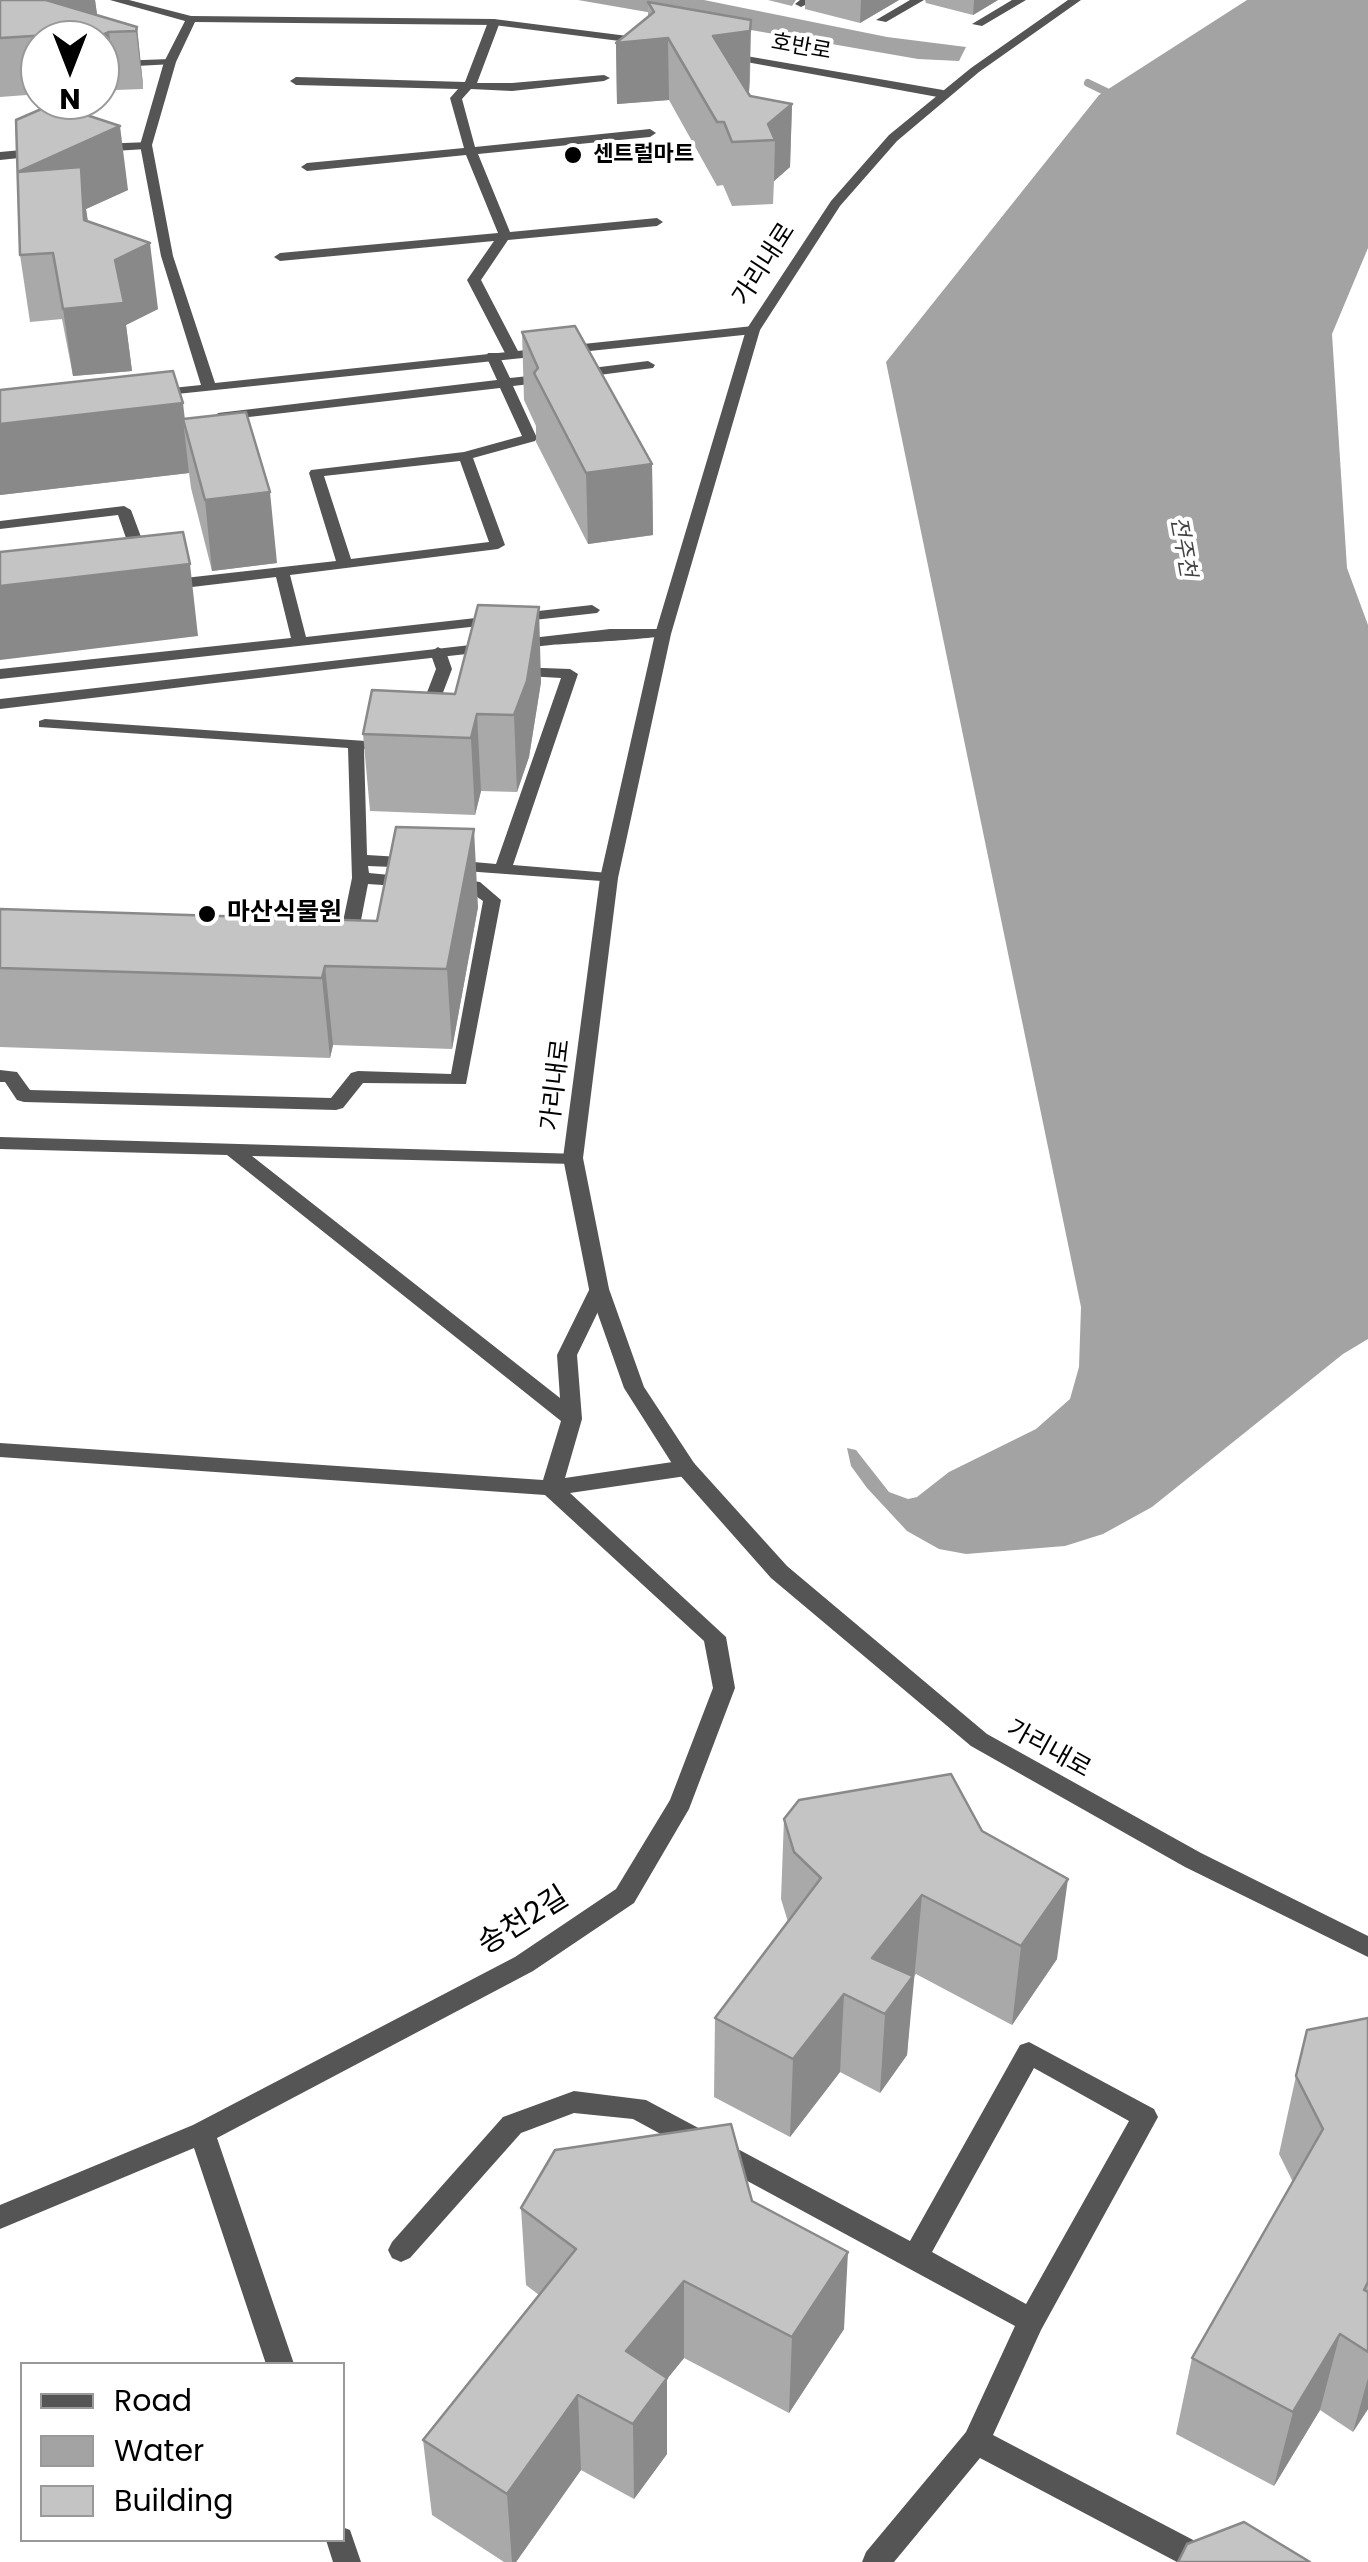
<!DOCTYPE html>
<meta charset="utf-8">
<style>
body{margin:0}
#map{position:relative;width:1368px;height:2562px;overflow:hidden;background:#fff;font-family:Poppins,sans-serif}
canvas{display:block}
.legend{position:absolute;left:20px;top:2362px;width:325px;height:180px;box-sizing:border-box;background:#fff;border:2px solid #999;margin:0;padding:12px 18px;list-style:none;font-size:30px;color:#000}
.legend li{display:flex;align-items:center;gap:20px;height:50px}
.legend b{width:50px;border:2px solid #999}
.north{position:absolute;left:20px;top:20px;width:100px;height:100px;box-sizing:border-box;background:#fff;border:2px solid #999;border-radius:50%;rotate:180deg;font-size:28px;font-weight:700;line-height:40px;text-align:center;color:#000}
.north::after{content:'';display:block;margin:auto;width:35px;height:45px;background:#000;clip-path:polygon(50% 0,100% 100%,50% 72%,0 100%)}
</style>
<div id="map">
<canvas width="1368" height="2562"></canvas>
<ul class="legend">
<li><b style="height:12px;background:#555"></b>Road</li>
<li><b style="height:28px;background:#a3a3a3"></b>Water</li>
<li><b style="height:28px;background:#c4c4c4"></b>Building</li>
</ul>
<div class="north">N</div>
</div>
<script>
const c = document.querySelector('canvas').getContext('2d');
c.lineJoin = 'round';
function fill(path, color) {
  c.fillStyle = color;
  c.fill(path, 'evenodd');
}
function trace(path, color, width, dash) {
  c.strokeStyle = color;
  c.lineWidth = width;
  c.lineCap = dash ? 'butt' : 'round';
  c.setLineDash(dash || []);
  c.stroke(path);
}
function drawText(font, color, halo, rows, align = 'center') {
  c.font = font + ' Poppins,"Noto Sans KR",sans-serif';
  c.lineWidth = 8;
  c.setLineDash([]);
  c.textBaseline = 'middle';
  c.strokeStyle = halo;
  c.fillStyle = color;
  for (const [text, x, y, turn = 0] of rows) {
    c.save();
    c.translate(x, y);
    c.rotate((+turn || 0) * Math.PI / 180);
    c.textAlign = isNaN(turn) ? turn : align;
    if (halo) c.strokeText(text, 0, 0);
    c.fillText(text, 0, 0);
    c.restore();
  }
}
fill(new Path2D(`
 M 578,0 L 704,0 L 887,37 L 966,47 L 959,61 L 918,59 Z
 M 1247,0 L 1368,0 L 1368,248 L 1332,334 L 1347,568 L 1368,625 L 1368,1339 L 1343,1354 L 1152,1507 L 1103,1534 L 1065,1546 L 966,1554 L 939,1549 L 907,1531 L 867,1488 L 851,1466 L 847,1448 L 856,1450 L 889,1492 L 908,1499 L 917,1497 L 949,1472 L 1036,1429 L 1070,1399 L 1079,1367 L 1081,1307 L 886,362 L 1099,95 Z`), '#a3a3a3');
trace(new Path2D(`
 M 1088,83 L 1117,97`), '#a3a3a3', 8);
fill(new Path2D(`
 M 800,0 L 815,0 L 801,7 L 795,4 Z
 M 910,0 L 924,0 L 886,22 L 876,20 Z
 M 1012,0 L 1026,0 L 982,26 L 972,24 Z
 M 494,19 L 500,22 L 477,83 L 512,83 L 604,75 L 610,78 L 604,81 L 512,91 L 471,89 L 462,99 L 475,147 L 650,129 L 656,133 L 650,137 L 478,154 L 510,232 L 657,218 L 663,222 L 657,226 L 508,240 L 481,280 L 519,353 L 512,357 L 505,353 L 467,280 L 494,241 L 280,261 L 274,257 L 280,253 L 498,233 L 466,155 L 307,171 L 301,167 L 307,163 L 464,148 L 450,98 L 458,89 L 296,85 L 290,81 L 296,77 L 465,82 L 488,22 Z
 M 170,59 L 174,60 L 174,64 L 117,67 L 111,64 L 117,61 Z
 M 150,142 L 152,145 L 146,149 L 98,152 L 92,148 L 98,144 Z
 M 44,148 L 48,149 L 48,155 L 0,160 L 0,152 Z
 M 488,353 L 498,353 L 510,378 L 547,374 L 554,378 L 547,382 L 513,386 L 537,438 L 535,441 L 473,458 L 505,545 L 498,549 L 290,575 L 306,637 L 592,605 L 600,610 L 597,613 L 0,679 L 0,669 L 291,638 L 276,577 L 167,590 L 159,585 L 167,580 L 336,561 L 309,473 L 311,470 L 464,452 L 522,436 L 500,388 L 223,420 L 216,416 L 218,413 L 497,380 L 486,356 ZM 460,461 L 489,542 L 351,559 L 324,476 Z
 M 648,361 L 655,365 L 653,368 L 576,378 L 569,374 L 576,370 Z
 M 124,506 L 131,510 L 150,561 L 147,564 L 137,564 L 134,561 L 118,515 L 0,529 L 0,521 Z
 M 438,647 L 446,652 L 452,669 L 434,716 L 426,721 L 418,716 L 436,669 L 430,652 Z
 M 516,667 L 570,669 L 578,674 L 513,865 L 609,873 L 615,874 L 618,878 L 615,882 L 451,870 L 442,865 L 451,860 L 496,864 L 561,678 L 510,675 L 508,672 Z
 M 45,719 L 395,743 L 395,749 L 364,749 L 367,855 L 417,858 L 426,863 L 417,868 L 368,866 L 369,873 L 411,877 L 420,882 L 411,887 L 368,884 L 356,946 L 347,951 L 341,950 L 338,946 L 352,878 L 348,748 L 39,727 L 39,721 Z
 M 455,879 L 480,882 L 501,900 L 466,1084 L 363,1083 L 343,1108 L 336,1110 L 24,1102 L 17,1100 L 5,1082 L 0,1082 L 0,1070 L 17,1072 L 30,1090 L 331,1098 L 351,1073 L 358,1071 L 451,1074 L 483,901 L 469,891 L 449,888 L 446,884 Z
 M 1029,2042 L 1154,2109 L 1158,2117 L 1041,2330 L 993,2435 L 1216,2552 L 1220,2562 L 1177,2562 L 980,2458 L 894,2562 L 862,2562 L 866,2552 L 966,2432 L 1015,2326 L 633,2119 L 574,2113 L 521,2133 L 410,2258 L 401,2262 L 392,2258 L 388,2250 L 392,2242 L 503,2117 L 574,2091 L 646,2100 L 910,2241 L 1020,2045 ZM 1034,2068 L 1129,2121 L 1026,2304 L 932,2252 Z`), '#555');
fill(new Path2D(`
 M 110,0 L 129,0 L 191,16 L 494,19 L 651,39 L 657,42 L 651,45 L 494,25 L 195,22 L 176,62 L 152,145 L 173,256 L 215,383 L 753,326 L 760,330 L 753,334 L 148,397 L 146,394 L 153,390 L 201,385 L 161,256 L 140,145 L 164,62 L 185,21 Z
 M 723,52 L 943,90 L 949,94 L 943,98 L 719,57 L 717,55 Z
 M 610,629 L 663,629 L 671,634 C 663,639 570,643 551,645 C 367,664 184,687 0,709 L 0,699 Z
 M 0,1137 L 580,1154 L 583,1158 L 573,1164 L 252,1156 L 560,1398 L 557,1355 L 592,1284 L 606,1284 L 609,1289 L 577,1355 L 582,1419 L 565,1478 L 686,1460 L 694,1463 L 697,1468 L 694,1473 L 686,1476 L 570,1493 L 726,1637 L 735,1688 L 689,1809 L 634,1903 L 533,1971 L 217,2138 L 294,2364 L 266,2364 L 194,2148 L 0,2229 L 0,2205 L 193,2125 L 515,1957 L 616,1889 L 670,1800 L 713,1688 L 704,1641 L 545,1495 L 0,1457 L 0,1443 L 543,1480 L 561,1421 L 227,1155 L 0,1149 Z
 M 342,2527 L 350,2530 L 361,2562 L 333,2562 L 326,2540 L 342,2540 Z`), '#555');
fill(new Path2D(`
 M 1068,0 L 1081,0 L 979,72 L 897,141 L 840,206 L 760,330 L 671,634 L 618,878 L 583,1158 L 609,1289 L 644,1387 L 694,1463 L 787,1566 L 987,1734 L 1201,1853 L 1368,1936 L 1368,1957 L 1185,1867 L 971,1746 L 771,1578 L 678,1473 L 624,1388 L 589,1289 L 563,1158 L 600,878 L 655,634 L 746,330 L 831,201 L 889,135 L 971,68 Z`), '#555');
fill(new Path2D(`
 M 0,0 L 95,0 L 97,15 L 137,27 L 143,89 L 116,90 L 100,97 L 100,40 L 40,40 L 40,94 L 0,97 Z
 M 768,0 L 796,0 L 792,6 Z
 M 805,0 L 899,0 L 860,23 L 805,9 Z
 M 925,0 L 998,0 L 973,15 L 926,3 Z
 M 648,2 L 751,20 L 750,81 L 749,92 L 748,92 L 750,96 L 792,104 L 790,167 L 774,181 L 773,204 L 732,206 L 723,185 L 717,186 L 669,100 L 617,104 L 616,43 L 648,17 Z
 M 58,106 L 72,110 L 128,190 L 86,209 L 88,221 L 158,309 L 126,325 L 132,371 L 73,376 L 62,319 L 30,322 L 20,255 Z
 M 522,332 L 652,464 L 653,535 L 588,544 L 536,442 L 536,426 L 524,400 Z
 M 0,390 L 184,418 L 277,563 L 212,571 L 191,488 L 189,473 L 0,495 Z
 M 541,682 L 529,757 L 517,792 L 481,791 L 475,815 L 370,811 L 363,734 L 455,694 Z
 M 478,907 L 452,1049 L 333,1045 L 330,1058 L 0,1047 L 0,909 L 377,921 Z
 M 784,1819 L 982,1831 L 1057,1959 L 1012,2025 L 916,1974 L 913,1978 L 907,2055 L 880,2093 L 840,2072 L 790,2137 L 714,2097 L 715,2018 L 788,1922 L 781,1899 Z
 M 1368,2018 L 1368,2409 L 1353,2432 L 1320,2410 L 1274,2486 L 1176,2434 L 1192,2358 L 1293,2182 L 1279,2154 L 1296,2076 Z
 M 752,2201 L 844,2329 L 789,2413 L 684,2358 L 667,2379 L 667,2454 L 634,2499 L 581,2470 L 516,2562 L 504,2562 L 432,2515 L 423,2440 L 539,2295 L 526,2285 L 521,2208 Z`), '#a9a9a9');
fill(new Path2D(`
 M 21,0 L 95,0 L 98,21 L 49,35 Z
 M 861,0 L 899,0 L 860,23 Z
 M 974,0 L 998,0 L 973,15 Z
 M 751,20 L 749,92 L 713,98 L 713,36 Z
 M 137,27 L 143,84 L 143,89 L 136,31 Z
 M 109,32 L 116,90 L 100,97 L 100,40 L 91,40 Z
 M 668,38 L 669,100 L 617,104 L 616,43 Z
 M 57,100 L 94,100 L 59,116 Z
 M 792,104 L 790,167 L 774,181 L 775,140 L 768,124 Z
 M 120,126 L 128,190 L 86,209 L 89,231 L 84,220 L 18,172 Z
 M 150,243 L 158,309 L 126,325 L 132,371 L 73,376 L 63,309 L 115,260 Z
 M 183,403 L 186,429 L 183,419 L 189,473 L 0,495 L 0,424 Z
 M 652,464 L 653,535 L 588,544 L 586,473 Z
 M 270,492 L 277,563 L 212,571 L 205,500 Z
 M 190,564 L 198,636 L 0,660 L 0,586 Z
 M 539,607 L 541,682 L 529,757 L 517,792 L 514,715 Z
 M 477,714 L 481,791 L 475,815 L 471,738 Z
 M 474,829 L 478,907 L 452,1049 L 447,969 Z
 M 325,966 L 333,1045 L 330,1058 L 322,978 Z
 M 1068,1879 L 1057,1959 L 1012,2025 L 1021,1946 Z
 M 922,1895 L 907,2055 L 880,2093 L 885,2014 L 872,1958 Z
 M 844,1994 L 840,2072 L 790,2137 L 793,2059 Z
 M 848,2252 L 844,2329 L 789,2413 L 792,2337 Z
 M 684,2281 L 684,2358 L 667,2379 L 667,2454 L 634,2499 L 633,2424 L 626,2351 Z
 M 1340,2334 L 1320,2410 L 1274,2486 L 1293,2412 Z
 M 1368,2378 L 1368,2409 L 1353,2432 Z
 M 578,2395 L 581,2470 L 516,2562 L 512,2562 L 507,2494 Z`), '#898989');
const building = new Path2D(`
 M 0,0 L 46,0 L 137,27 L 136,31 L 109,32 L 91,40 L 50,40 L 49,35 L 0,38 Z
 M 648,2 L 751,20 L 750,31 L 713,36 L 750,96 L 792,104 L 768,124 L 775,140 L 732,142 L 724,122 L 717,122 L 668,38 L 616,43 L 654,12 Z
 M 53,104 L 120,126 L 18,172 L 81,167 L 84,220 L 150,243 L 115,260 L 124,303 L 63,309 L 53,253 L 20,255 L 16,120 Z
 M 575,326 L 652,464 L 586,473 L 534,373 L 538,368 L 522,332 Z
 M 173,371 L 183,403 L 0,424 L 0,390 Z
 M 246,412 L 270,492 L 205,500 L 183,419 Z
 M 183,532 L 190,564 L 0,586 L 0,552 Z
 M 478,605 L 539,607 L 527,681 L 514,715 L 477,714 L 471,738 L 363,734 L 372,690 L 455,694 Z
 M 396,827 L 474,829 L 447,969 L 325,966 L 322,978 L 0,968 L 0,909 L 377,921 Z
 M 951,1774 L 982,1831 L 1068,1879 L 1021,1946 L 922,1895 L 872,1958 L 913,1976 L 885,2014 L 844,1994 L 793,2059 L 715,2018 L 821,1878 L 794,1852 L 784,1819 L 799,1800 Z
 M 1368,2018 L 1368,2282 L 1364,2290 L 1368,2292 L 1368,2352 L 1340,2334 L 1293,2412 L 1192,2358 L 1323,2129 L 1296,2076 L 1307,2030 Z
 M 731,2124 L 752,2201 L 848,2252 L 792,2337 L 684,2281 L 626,2351 L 667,2378 L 633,2424 L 578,2395 L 507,2494 L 423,2440 L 576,2249 L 521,2208 L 555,2150 Z
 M 1244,2522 L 1310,2562 L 1178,2562 L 1187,2544 Z`);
fill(building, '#c4c4c4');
trace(building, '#898989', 2.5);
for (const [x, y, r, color] of [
 [573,155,10,"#000"],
 [207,914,10,"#000"]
]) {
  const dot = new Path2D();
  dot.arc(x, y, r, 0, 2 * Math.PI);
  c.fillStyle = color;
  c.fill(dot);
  trace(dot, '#fff', 4);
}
drawText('22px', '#000', '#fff', [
 ["호반로",801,48,10]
]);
drawText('bold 22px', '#000', '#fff', [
 ["센트럴마트",593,155]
], 'left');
drawText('italic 22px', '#444', '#fff', [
 ["전주천",1182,547,80]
]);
drawText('25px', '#000', '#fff', [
 ["가리내로",765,265,-57],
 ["가리내로",557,1085,-83],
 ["가리내로",1048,1750,29]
]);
drawText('bold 25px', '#000', '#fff', [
 ["마산식물원",227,914]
], 'left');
drawText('30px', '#000', '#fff', [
 ["송천2길",524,1922,-32]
]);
</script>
